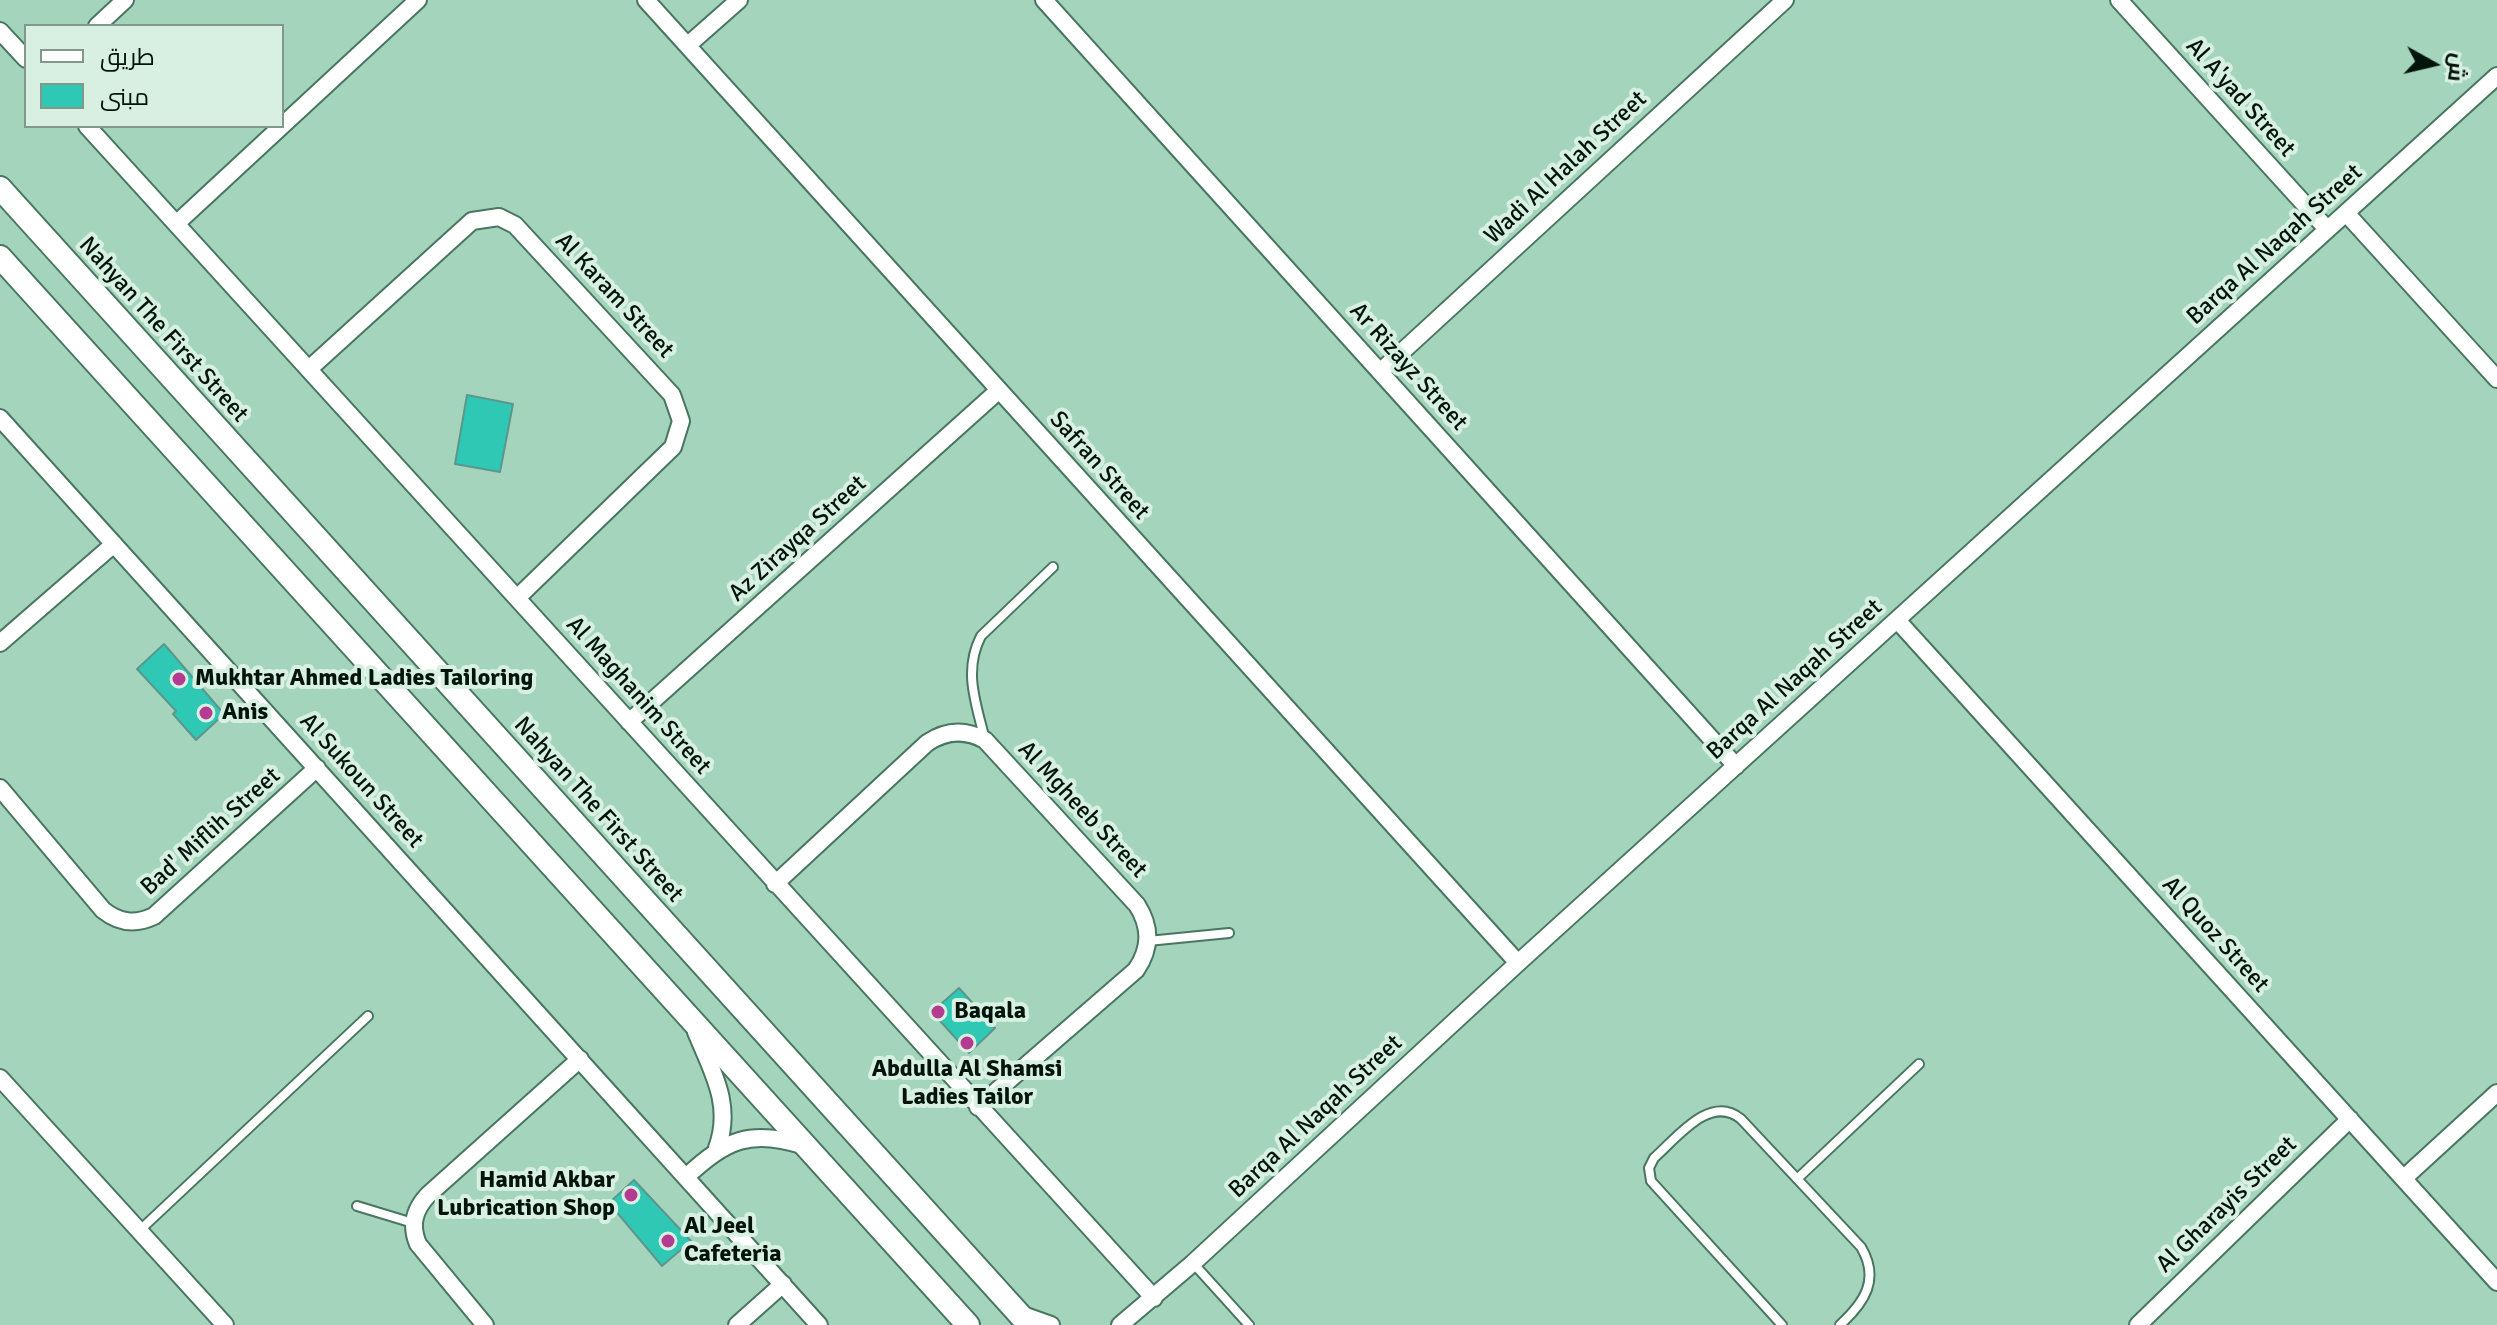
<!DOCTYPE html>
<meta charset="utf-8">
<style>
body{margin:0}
#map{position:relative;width:2497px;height:1325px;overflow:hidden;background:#a4d5bc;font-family:Signika,Cairo,sans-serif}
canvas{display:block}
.legend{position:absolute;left:24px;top:24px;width:260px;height:104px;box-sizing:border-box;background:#d7f0e2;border:2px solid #82988c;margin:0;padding:10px 14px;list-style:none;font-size:24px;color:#03140c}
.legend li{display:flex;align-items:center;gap:16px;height:40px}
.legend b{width:40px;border:2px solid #82988c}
.north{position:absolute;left:2393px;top:24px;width:80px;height:80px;-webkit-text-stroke:6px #d7f0e2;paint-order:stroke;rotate:98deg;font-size:22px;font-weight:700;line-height:32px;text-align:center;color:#03140c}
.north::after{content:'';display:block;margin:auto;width:28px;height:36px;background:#03140c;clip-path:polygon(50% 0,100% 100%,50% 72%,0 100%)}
</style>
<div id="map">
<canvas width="2497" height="1325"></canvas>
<ul class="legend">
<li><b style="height:10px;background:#fff"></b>طريق</li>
<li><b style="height:22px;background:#2ec8b5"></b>مبنى</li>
</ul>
<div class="north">ش</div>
</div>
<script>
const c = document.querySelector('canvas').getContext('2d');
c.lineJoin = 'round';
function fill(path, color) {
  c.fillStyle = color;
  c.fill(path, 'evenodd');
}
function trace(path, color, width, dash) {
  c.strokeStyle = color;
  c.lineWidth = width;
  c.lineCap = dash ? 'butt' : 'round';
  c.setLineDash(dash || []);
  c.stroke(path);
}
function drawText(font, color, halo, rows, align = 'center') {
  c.font = font + ' Signika,sans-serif';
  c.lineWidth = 8;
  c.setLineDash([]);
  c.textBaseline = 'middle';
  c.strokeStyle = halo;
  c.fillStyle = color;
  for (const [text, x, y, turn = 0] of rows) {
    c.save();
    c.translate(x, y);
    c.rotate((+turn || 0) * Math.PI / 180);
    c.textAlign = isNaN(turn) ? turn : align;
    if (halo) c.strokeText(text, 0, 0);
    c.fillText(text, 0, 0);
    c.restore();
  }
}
const building = new Path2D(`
 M 467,395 L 513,404 L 500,472 L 455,464 Z
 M 164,644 L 224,714 L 196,740 L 173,714 L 176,711 L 137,669 Z
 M 959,988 L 995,1028 L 969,1053 L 932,1012 Z
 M 634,1180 L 691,1241 L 662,1266 L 609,1203 Z`);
fill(building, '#2ec8b5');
trace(building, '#5d968c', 2);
const service = new Path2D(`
 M 985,740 C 976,703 963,671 981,636 L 1053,567
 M 1148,941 L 1229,933
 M 1797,1179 L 1919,1064
 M 357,1206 L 413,1223
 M 139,1231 L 368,1016
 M 1193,1263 L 1249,1325
 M 1782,1325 L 1651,1181 L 1649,1168 L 1654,1158 C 1676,1139 1710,1093 1741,1119 L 1861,1247 C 1880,1279 1865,1302 1840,1325`);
const minor = new Path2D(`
 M 646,0 L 1518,963
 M 1044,0 L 1736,766
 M 2119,0 L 2327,229
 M 97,26 L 125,0
 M 0,31 L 26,59
 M 688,45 L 739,0
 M 87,126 L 1154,1298
 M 2346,213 L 2497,379
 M 176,224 L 418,0
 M 309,369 L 472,221 L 499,217 L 515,225 L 672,395 L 681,421 L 673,447 L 517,598
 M 1380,372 L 1785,0
 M 0,418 L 819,1325
 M 1897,620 L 2497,1282
 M 0,643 L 114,544
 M 629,722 L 998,391
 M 0,788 L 103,910 C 119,923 135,925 154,916 L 317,768
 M 775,884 L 927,743 C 946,730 965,729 985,740 L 1137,905 C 1151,927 1151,948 1136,970 L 978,1107
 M 696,1032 C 712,1071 733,1105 717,1148
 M 0,1078 L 225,1325
 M 686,1177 C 726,1140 750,1128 805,1146
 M 2404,1178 L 2497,1093
 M 1020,1314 L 1051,1325
 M 485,1325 L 418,1244 C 410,1225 414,1210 428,1195 L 580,1059
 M 737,1325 L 783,1284
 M 1120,1325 L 1193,1263 L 1518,963 L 2497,76
 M 2138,1325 L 2350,1119`);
const secondary = new Path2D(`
 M 0,188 L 1029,1325
 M 0,257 L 968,1325`);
trace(service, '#487660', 12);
trace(minor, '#487660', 20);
trace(secondary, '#487660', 26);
trace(service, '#fff', 8);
trace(minor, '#fff', 16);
trace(secondary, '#fff', 22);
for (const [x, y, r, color] of [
 [179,679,8,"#b43b8f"],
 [206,713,8,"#b43b8f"],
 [938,1012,8,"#b43b8f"],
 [967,1043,8,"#b43b8f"],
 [631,1195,8,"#b43b8f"],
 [668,1241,8,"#b43b8f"]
]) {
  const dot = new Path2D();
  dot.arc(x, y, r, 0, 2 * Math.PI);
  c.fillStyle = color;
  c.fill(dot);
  trace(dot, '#d7f0e2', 3);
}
drawText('24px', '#03140c', '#d7f0e2', [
 ["Al A'yad Street",2240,98,48],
 ["Wadi Al Halah Street",1566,168,-43],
 ["Barqa Al Naqah Street",2275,245,-42],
 ["Al Karam Street",614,296,47],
 ["Nahyan The First Street",163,330,48],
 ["Ar Rizayz Street",1408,367,48],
 ["Safran Street",1099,466,48],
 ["Az Zirayqa Street",798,539,-42],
 ["Barqa Al Naqah Street",1795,680,-42],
 ["Al Maghanim Street",638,696,48],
 ["Al Sukoun Street",361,781,48],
 ["Nahyan The First Street",598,810,48],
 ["Al Mgheeb Street",1082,810,47],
 ["Bad' Miflih Street",211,832,-42],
 ["Al Quoz Street",2215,935,48],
 ["Barqa Al Naqah Street",1316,1117,-43],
 ["Al Gharayis Street",2227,1205,-44]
]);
drawText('bold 24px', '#03140c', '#d7f0e2', [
 ["Mukhtar Ahmed Ladies Tailoring",195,679],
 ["Anis",222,713],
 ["Baqala",954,1012],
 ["Abdulla Al Shamsi",967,1070,"center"],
 ["Ladies Tailor",967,1098,"center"],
 ["Hamid Akbar",615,1181,"right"],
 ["Lubrication Shop",615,1209,"right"],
 ["Al Jeel",684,1227],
 ["Cafeteria",684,1255]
], 'left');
</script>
